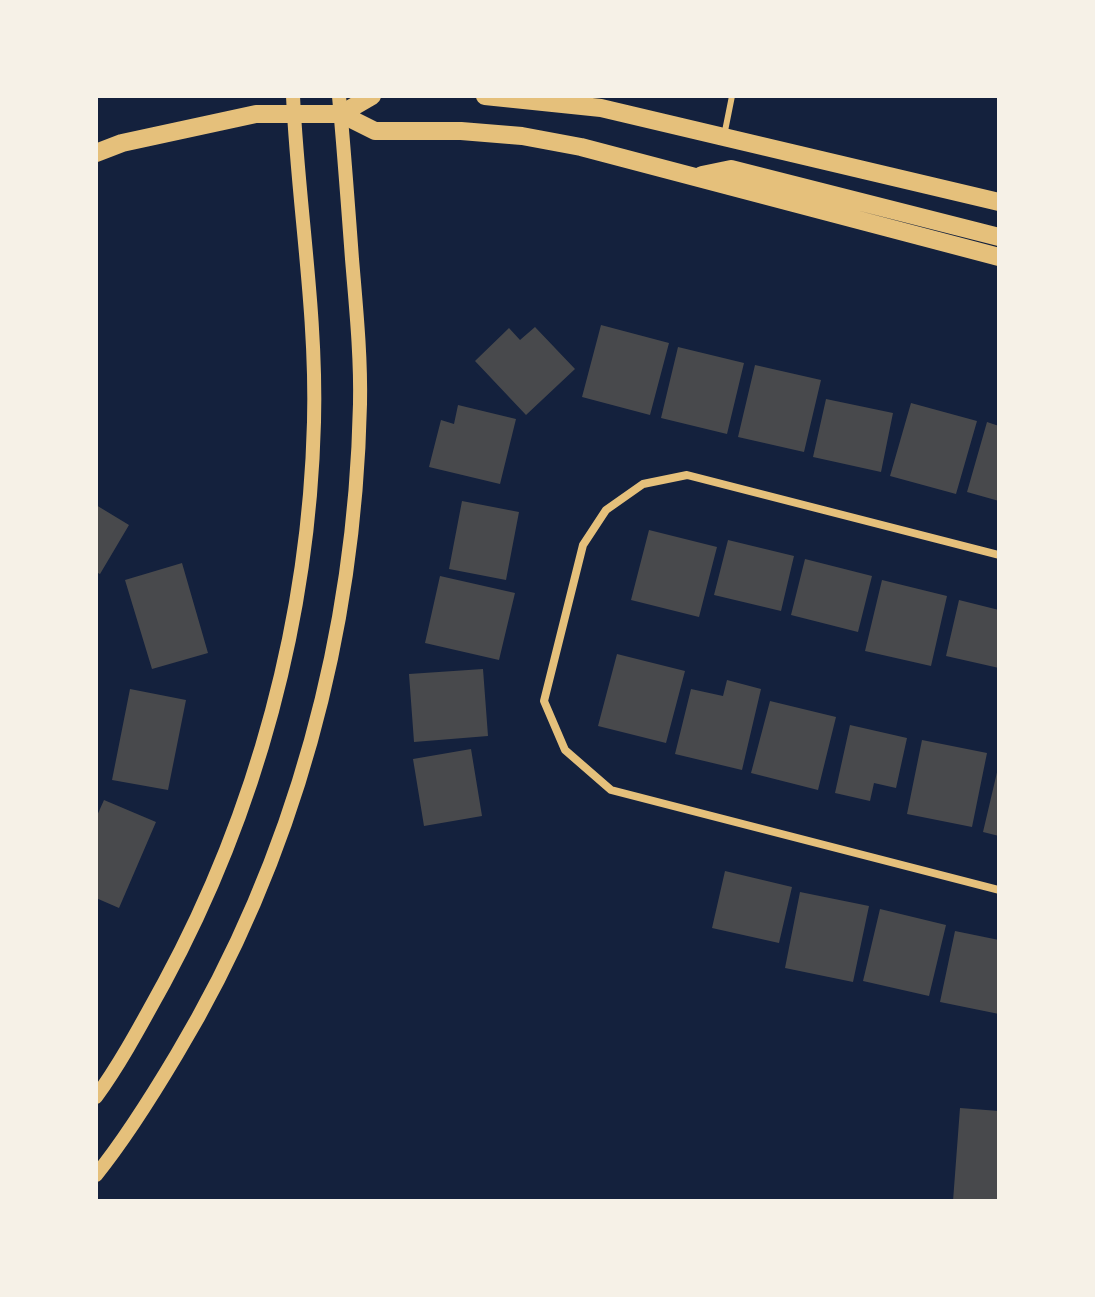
<!DOCTYPE html>
<style>
body{margin:0}
#map{position:relative;width:1095px;height:1297px;overflow:hidden;background:#14213d;font-family:Spectral,serif}
canvas{display:block}
.frame{position:absolute;inset:0;border:98px solid #f6f1e7;pointer-events:none}
</style>
<div id="map">
<canvas width="1095" height="1297"></canvas>
<div class="frame"></div>
</div>
<script>
const c = document.querySelector('canvas').getContext('2d');
c.lineJoin = 'round';
function fill(path, color) {
  c.fillStyle = color;
  c.fill(path, 'evenodd');
}
function trace(path, color, width, dash) {
  c.strokeStyle = color;
  c.lineWidth = width;
  c.lineCap = dash ? 'butt' : 'round';
  c.setLineDash(dash || []);
  c.stroke(path);
}
fill(new Path2D(`
 M 601,325 L 669,343 L 650,415 L 582,397 Z
 M 535,327 L 575,369 L 526,415 L 475,361 L 509,328 L 520,340 Z
 M 678,347 L 744,363 L 727,434 L 661,418 Z
 M 755,365 L 821,380 L 804,452 L 738,437 Z
 M 826,399 L 893,413 L 881,472 L 813,457 Z
 M 911,403 L 977,421 L 956,494 L 890,476 Z
 M 458,405 L 516,419 L 500,484 L 429,467 L 441,420 L 454,424 Z
 M 987,422 L 999,426 L 999,501 L 967,492 Z
 M 462,501 L 519,512 L 506,580 L 449,569 Z
 M 96,505 L 129,525 L 100,574 L 96,572 Z
 M 649,530 L 717,547 L 699,617 L 631,600 Z
 M 728,540 L 794,556 L 781,611 L 714,595 Z
 M 805,559 L 872,576 L 858,632 L 791,615 Z
 M 182,563 L 208,653 L 152,669 L 125,580 Z
 M 440,576 L 515,593 L 499,660 L 425,643 Z
 M 882,580 L 947,596 L 931,666 L 865,651 Z
 M 959,600 L 999,610 L 999,668 L 946,656 Z
 M 617,654 L 685,671 L 666,743 L 598,726 Z
 M 483,669 L 488,736 L 414,742 L 409,674 Z
 M 727,680 L 761,689 L 742,770 L 675,754 L 691,689 L 723,696 Z
 M 130,689 L 186,700 L 168,790 L 112,780 Z
 M 770,701 L 836,717 L 818,790 L 751,773 Z
 M 850,725 L 907,738 L 896,788 L 874,783 L 870,801 L 835,793 Z
 M 922,740 L 987,753 L 972,827 L 907,814 Z
 M 471,749 L 482,816 L 424,826 L 413,759 Z
 M 998,768 L 999,768 L 999,836 L 983,832 Z
 M 104,800 L 156,822 L 119,908 L 96,898 L 96,818 Z
 M 725,871 L 792,887 L 779,943 L 712,928 Z
 M 800,892 L 869,906 L 853,982 L 785,968 Z
 M 880,909 L 946,925 L 929,996 L 863,981 Z
 M 955,931 L 999,940 L 999,1014 L 940,1002 Z
 M 960,1108 L 999,1111 L 999,1201 L 953,1201 Z`), '#48494c');
trace(new Path2D(`
 M 724,136 L 732,96`), '#e5c07b', 6);
trace(new Path2D(`
 M 999,555 L 687,475 L 643,484 L 606,510 L 583,545 L 544,701 L 565,750 L 611,790 L 999,890`), '#e5c07b', 8);
trace(new Path2D(`
 M 96,1097 C 122,1061 143,1021 164,983 C 257,811 309,617 314,422 C 317,313 298,204 293,96
 M 96,1175 C 126,1138 152,1096 177,1054 C 295,857 355,633 360,404 C 361,356 356,307 352,259 C 348,205 344,150 339,96`), '#e5c07b', 14);
trace(new Path2D(`
 M 485,96 L 601,108 L 999,202
 M 341,114 L 372,96
 M 96,153 L 122,143 L 256,114 L 341,114 L 375,131 L 461,131 L 522,136 L 581,147 L 999,257
 M 702,175 L 731,169 L 999,237`), '#e5c07b', 18);
</script>
